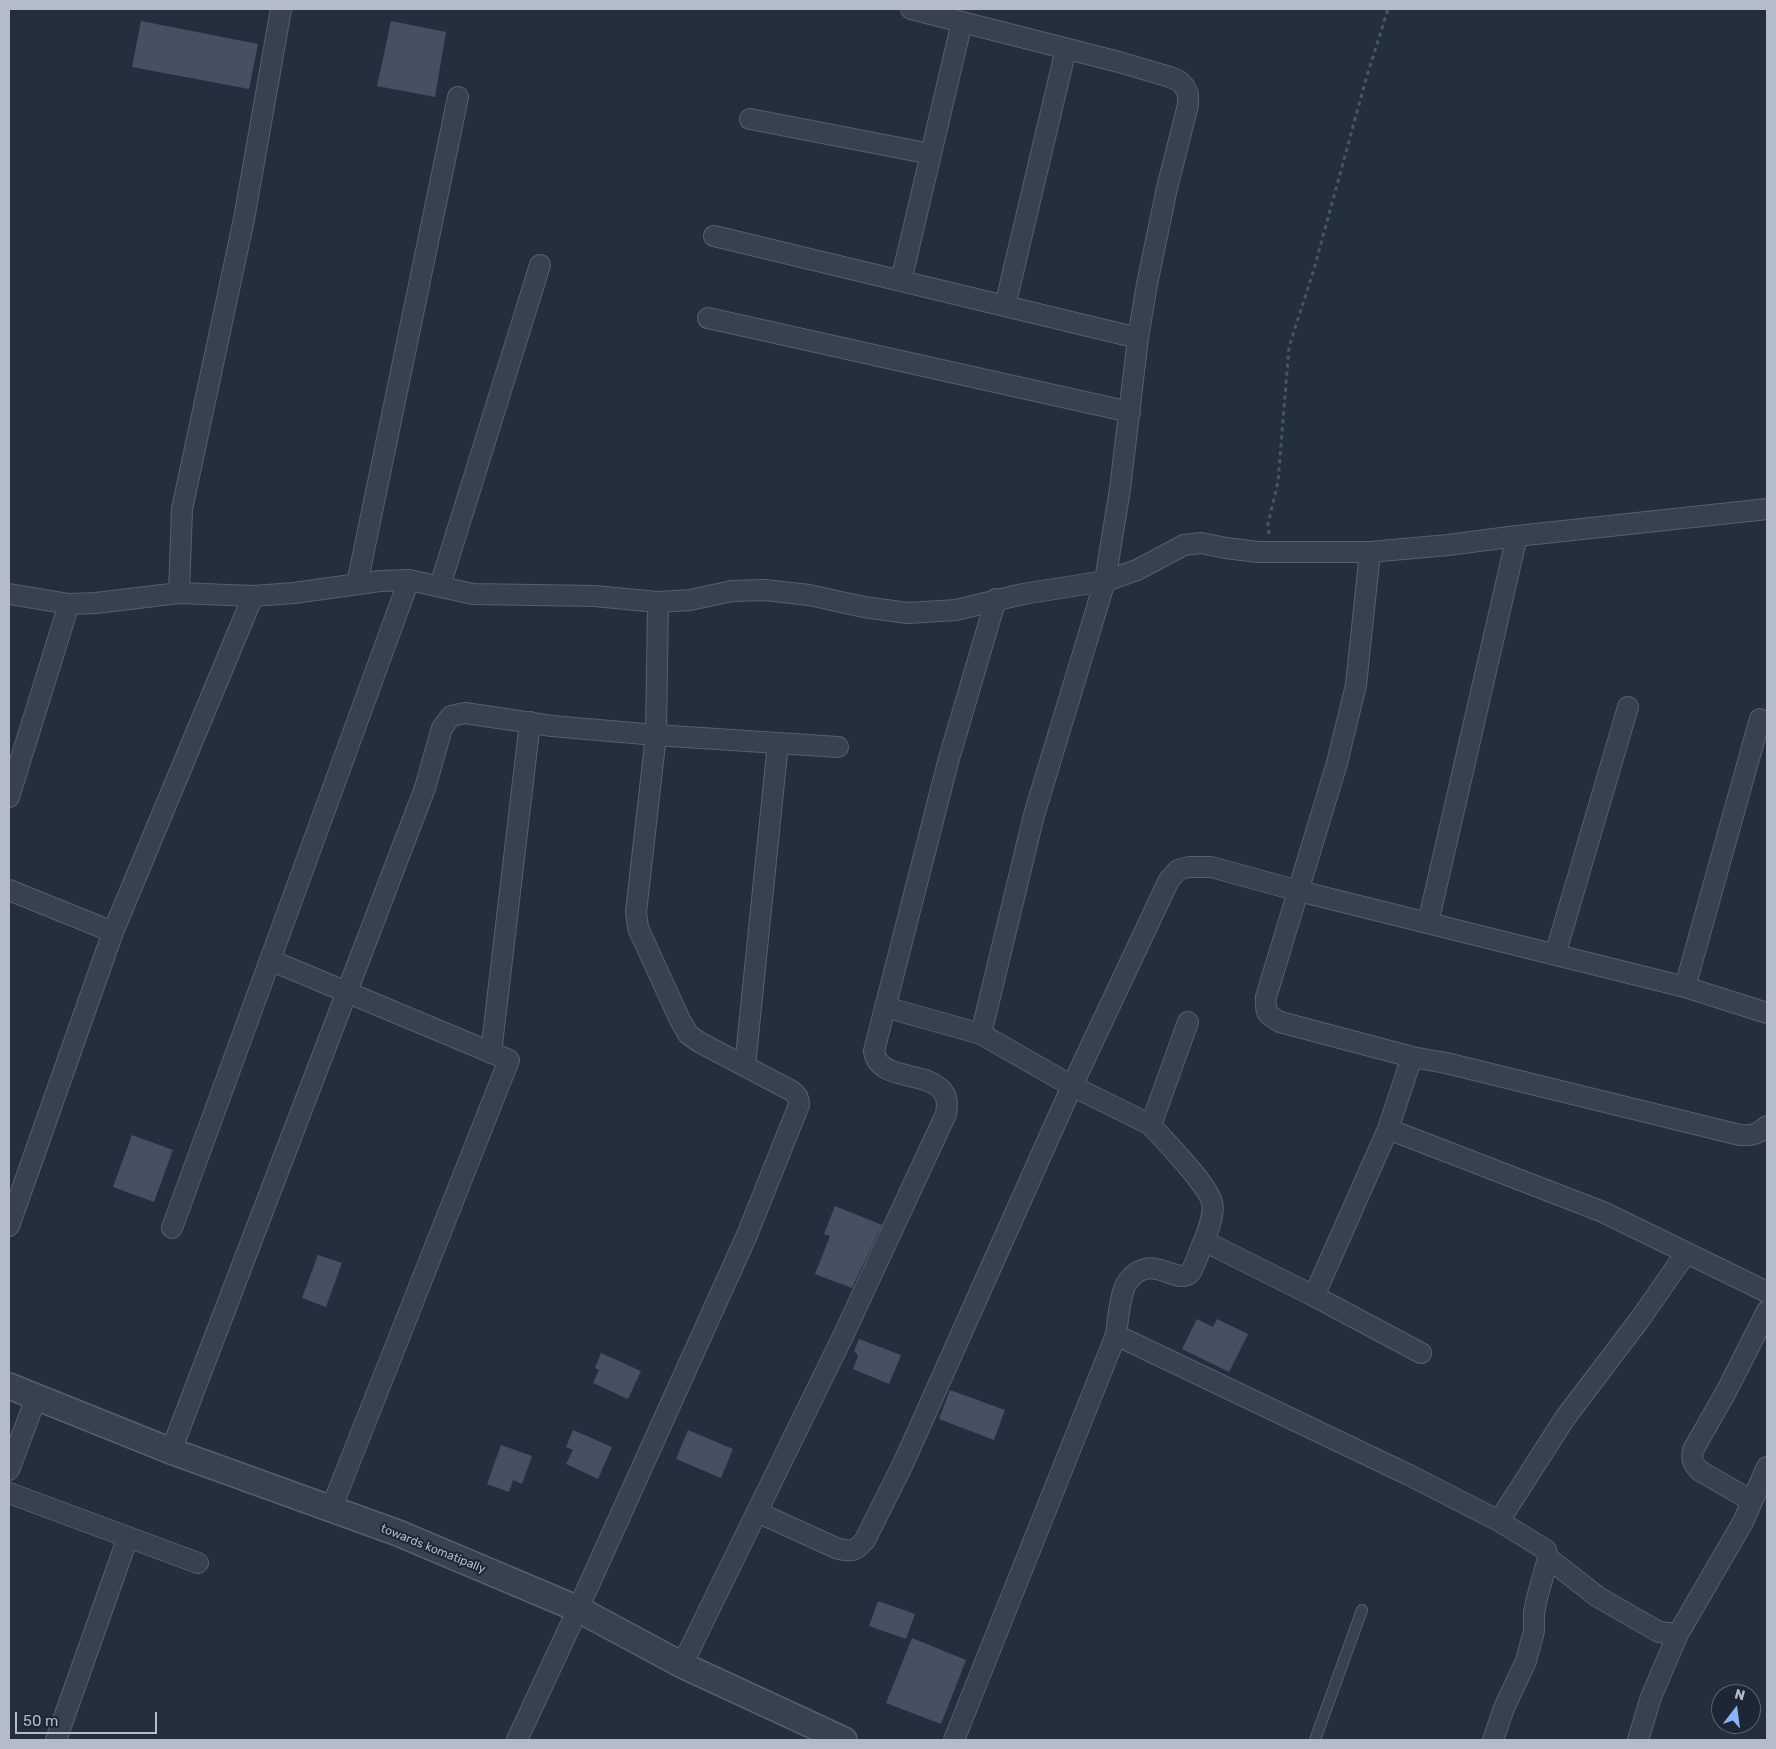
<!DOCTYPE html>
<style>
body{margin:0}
#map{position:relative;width:1776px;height:1749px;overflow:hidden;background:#242f3e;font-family:Rubik,sans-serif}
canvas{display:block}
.frame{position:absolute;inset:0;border:10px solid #b4bcc9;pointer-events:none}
.north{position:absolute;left:1711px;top:1684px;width:50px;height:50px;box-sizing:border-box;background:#1d2633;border:1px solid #59626f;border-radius:50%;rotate:15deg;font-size:14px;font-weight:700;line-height:20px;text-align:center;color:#b4bcc9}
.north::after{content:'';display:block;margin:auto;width:18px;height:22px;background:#8ab4f8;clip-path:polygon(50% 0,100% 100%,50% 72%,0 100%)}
.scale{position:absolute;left:15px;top:1712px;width:142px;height:22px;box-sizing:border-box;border:2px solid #b4bcc9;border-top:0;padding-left:6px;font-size:15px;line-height:18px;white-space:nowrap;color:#b4bcc9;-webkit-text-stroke:4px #1d2633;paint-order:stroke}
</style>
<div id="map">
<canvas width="1776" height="1749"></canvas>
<div class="frame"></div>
<div class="north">N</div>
<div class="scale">50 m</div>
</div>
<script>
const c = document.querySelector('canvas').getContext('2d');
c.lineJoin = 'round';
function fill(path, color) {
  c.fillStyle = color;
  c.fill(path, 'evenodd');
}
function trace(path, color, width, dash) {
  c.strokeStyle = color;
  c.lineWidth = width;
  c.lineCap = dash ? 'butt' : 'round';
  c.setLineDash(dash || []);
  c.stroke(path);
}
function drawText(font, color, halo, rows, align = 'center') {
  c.font = font + ' Rubik,sans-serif';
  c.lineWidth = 4;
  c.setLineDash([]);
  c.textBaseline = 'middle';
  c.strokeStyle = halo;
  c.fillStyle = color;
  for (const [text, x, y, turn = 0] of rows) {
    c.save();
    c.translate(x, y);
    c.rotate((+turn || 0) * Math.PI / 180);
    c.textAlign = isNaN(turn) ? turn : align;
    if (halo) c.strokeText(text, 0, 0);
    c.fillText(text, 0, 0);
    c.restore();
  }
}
fill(new Path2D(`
 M 141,21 L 258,44 L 249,89 L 132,67 Z
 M 391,21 L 446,32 L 435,97 L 377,86 Z
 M 132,1135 L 173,1150 L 154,1202 L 113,1187 Z
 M 835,1206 L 882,1225 L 852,1288 L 815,1274 L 830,1236 L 824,1234 Z
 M 318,1255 L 342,1263 L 326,1307 L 302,1298 Z
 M 1197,1319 L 1213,1327 L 1217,1319 L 1248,1334 L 1229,1372 L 1182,1349 Z
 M 859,1339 L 901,1355 L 889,1384 L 853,1369 L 858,1356 L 854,1351 Z
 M 601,1353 L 641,1371 L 628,1399 L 593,1383 L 599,1370 L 595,1368 Z
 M 950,1390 L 1005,1410 L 994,1440 L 939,1419 Z
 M 573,1430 L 612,1447 L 598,1479 L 566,1464 L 573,1450 L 566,1447 Z
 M 688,1430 L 733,1449 L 721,1478 L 676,1459 Z
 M 501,1445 L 532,1456 L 522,1484 L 513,1480 L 509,1492 L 487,1484 Z
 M 878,1601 L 915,1614 L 906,1639 L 869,1626 Z
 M 912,1638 L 966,1660 L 941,1724 L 886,1703 Z`), '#455162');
const service = new Path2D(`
 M 1315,1740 L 1362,1610`);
const minor = new Path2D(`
 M 911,9 L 1119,62 L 1170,77 L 1179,81 L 1184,86 L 1188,94 L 1188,105 L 1167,188 L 1147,284 L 1138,338 L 1120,489 L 1105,581 L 1034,815 L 981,1034
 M 750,119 L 931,154
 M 714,236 L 1138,338
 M 901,281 L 962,22
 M 1005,306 L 1066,49
 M 708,318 L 1130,412
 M 1370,552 L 1356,685 L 1337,763 L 1266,997 C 1265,1012 1266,1014 1280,1022 L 1412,1057 L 1446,1063 L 1740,1135 C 1752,1136 1758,1134 1767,1126
 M 357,584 L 458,97
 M 440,586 L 540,265
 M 179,593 L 182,509 L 244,219 L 281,9
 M 9,594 L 69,604 L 96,603 L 179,593 L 253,596 L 294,593 L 380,581 L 409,580 L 473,594 L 594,596 L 658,602 L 690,600 L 732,591 L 765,590 L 809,595 L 864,607 L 908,613 L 956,610 L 1023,594 L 1105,581 L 1137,570 L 1184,545 L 1201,543 L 1226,548 L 1258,552 L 1370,552 L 1448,545 L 1517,536 L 1767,509
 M 9,797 L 69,604
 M 9,890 L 113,932
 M 1428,923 L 1517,536
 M 1555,955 L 1628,707
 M 270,960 L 509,1060 L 331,1509
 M 1685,987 L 1760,719
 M 885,1007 L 981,1034 L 1072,1086 L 1151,1125
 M 1188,1022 L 1151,1125 C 1166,1143 1206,1182 1212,1202 C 1215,1215 1208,1229 1204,1241 L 1314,1296 L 1421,1353
 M 491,1053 L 530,722
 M 745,1066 L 778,743
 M 1388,1129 L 1603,1212 L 1767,1292
 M 9,1226 L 113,932 L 253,596
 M 172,1228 L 409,580
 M 1204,1241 C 1200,1248 1195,1267 1190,1273 C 1177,1285 1157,1257 1135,1274 C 1130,1278 1126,1282 1124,1289 C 1119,1303 1118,1320 1116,1335 L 1409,1475 L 1499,1521 L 1546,1550 L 1548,1558 L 1537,1598 L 1534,1613 L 1534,1631 L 1526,1661 L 1504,1708 L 1493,1740
 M 1314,1296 L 1388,1129 L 1412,1057
 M 171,1451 L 425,788 L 442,728 L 451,716 L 465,713 L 552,726 L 656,735 L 838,747
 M 9,1470 L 36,1398
 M 9,1493 L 198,1563
 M 1752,1501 L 1700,1471 C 1693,1464 1691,1460 1693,1450 L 1726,1392 L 1767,1311
 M 757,1512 L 836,1548 C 851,1552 855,1552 865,1540 L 903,1464 L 1072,1086 L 1169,880 L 1178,870 L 1189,867 L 1211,867 L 1299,891 L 1685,987 L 1767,1013
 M 1499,1521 L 1565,1418 L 1640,1319 L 1686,1253
 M 1548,1558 L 1598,1597 L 1659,1632 L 1678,1634
 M 682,1665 L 844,1334 L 946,1114 C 947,1108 948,1101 945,1095 C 931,1068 879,1084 874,1051 L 948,762 L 996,599
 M 56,1740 L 128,1537
 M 517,1740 L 578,1609 L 747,1235 L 799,1105 C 799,1099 798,1095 792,1091 L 699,1042 L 688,1034 L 680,1020 L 638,928 L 636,912 L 656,735 L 658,602
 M 954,1740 L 1116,1335
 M 1638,1740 L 1651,1697 L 1678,1634 L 1743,1522 L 1767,1467`);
const tertiary = new Path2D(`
 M 9,1386 L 171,1451 L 398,1533 L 578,1609 L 682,1665 L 844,1740`);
trace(service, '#565f6c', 12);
trace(minor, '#565f6c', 22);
trace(tertiary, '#565f6c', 28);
trace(new Path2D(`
 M 1269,534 L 1268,524 L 1278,482 L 1289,347 L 1314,269 L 1366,79 L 1388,9`), '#44595c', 3, [4, 4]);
trace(service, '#38414e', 10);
trace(minor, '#38414e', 20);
trace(tertiary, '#38414e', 25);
drawText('12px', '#b4bcc9', '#1d2633', [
 ["towards komatipally",433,1549,22]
]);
</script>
